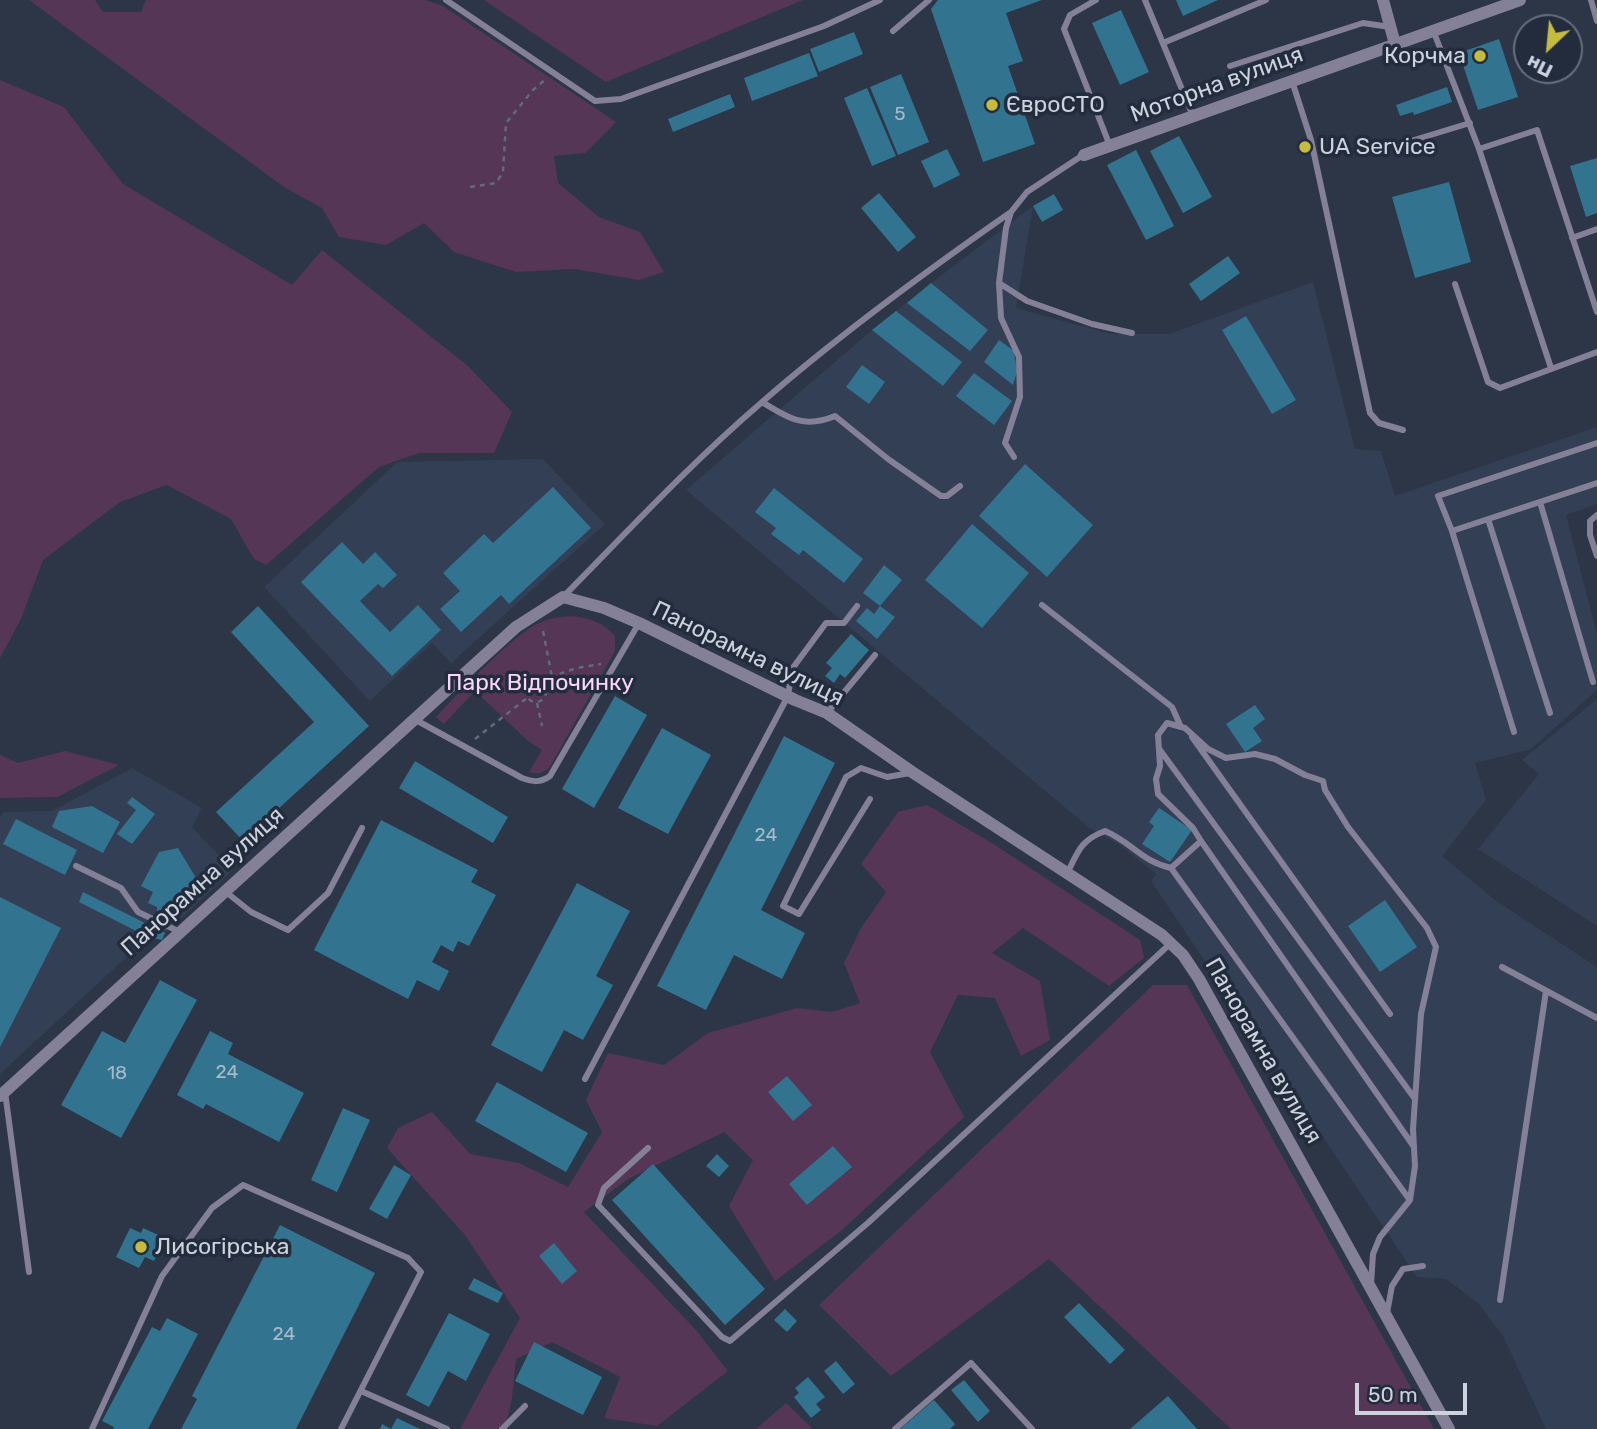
<!DOCTYPE html>
<meta charset="utf-8">
<style>
body{margin:0}
#map{position:relative;width:1597px;height:1429px;overflow:hidden;background:#2c3647;font-family:Rubik,sans-serif}
canvas{display:block}
.north{position:absolute;left:1513px;top:14px;width:70px;height:70px;box-sizing:border-box;background:#222c3c;border:2px solid #666f7d;border-radius:50%;rotate:206deg;font-size:19px;font-weight:700;line-height:28px;text-align:center;color:#ccd3de}
.north::after{content:'';display:block;margin:auto;width:24px;height:32px;background:#c6bc3c;clip-path:polygon(50% 0,100% 100%,50% 72%,0 100%)}
.scale{position:absolute;left:1355px;top:1383px;width:112px;height:32px;box-sizing:border-box;border:4px solid #ccd3de;border-top:0;padding-left:9px;font-size:21px;line-height:24px;white-space:nowrap;color:#ccd3de;-webkit-text-stroke:5px #222c3c;paint-order:stroke}
</style>
<div id="map">
<canvas width="1597" height="1429"></canvas>
<div class="north">Пн</div>
<div class="scale">50 m</div>
</div>
<script>
const c = document.querySelector('canvas').getContext('2d');
c.lineJoin = 'round';
function fill(path, color) {
  c.fillStyle = color;
  c.fill(path, 'evenodd');
}
function trace(path, color, width, dash) {
  c.strokeStyle = color;
  c.lineWidth = width;
  c.lineCap = dash ? 'butt' : 'round';
  c.setLineDash(dash || []);
  c.stroke(path);
}
function drawText(font, color, halo, rows, align = 'center') {
  c.font = font + ' Rubik,sans-serif';
  c.lineWidth = 7;
  c.setLineDash([]);
  c.textBaseline = 'middle';
  c.strokeStyle = halo;
  c.fillStyle = color;
  for (const [text, x, y, turn = 0] of rows) {
    c.save();
    c.translate(x, y);
    c.rotate((+turn || 0) * Math.PI / 180);
    c.textAlign = isNaN(turn) ? turn : align;
    if (halo) c.strokeText(text, 0, 0);
    c.fillText(text, 0, 0);
    c.restore();
  }
}
fill(new Path2D(`
 M 1033,206 L 1016,308 L 1111,334 L 1169,334 L 1313,282 L 1355,449 L 1381,451 L 1395,496 L 1597,427 L 1597,504 L 1566,515 L 1597,634 L 1597,690 L 1531,749 L 1475,763 L 1486,800 L 1442,856 L 1495,900 L 1597,967 L 1597,1429 L 1546,1429 L 1503,1336 L 1478,1303 L 1446,1279 L 1417,1277 L 1151,881 L 1156,874 L 1120,845 L 1087,826 L 686,490 L 872,330 L 931,283 Z
 M 543,459 L 605,524 L 451,663 L 432,643 L 370,701 L 264,587 L 397,462 Z
 M 1597,699 L 1597,926 L 1478,849 L 1539,774 L 1522,760 Z
 M 132,768 L 202,808 L 192,827 L 233,870 L 165,933 L 162,940 L 148,937 L 0,1074 L 0,817 L 3,812 L 52,811 Z`), '#323f55');
fill(new Path2D(`
 M 29,0 L 95,0 L 103,12 L 141,12 L 146,0 L 425,0 L 443,6 L 616,122 L 585,153 L 554,156 L 558,183 L 599,217 L 640,232 L 664,272 L 639,280 L 575,269 L 516,272 L 454,252 L 424,223 L 386,245 L 339,237 L 322,208 L 284,187 Z
 M 484,0 L 803,0 L 606,82 Z
 M 0,80 L 64,107 L 123,184 L 292,285 L 322,250 L 468,366 L 512,412 L 494,453 L 419,453 L 379,467 L 266,565 L 254,559 L 231,519 L 167,485 L 120,502 L 43,560 L 21,619 L 0,658 Z
 M 572,616 C 591,619 603,622 615,636 L 615,651 L 550,767 C 543,773 538,775 529,772 L 542,750 L 528,741 L 475,691 L 444,724 L 436,717 C 458,694 518,628 546,620 C 554,617 564,617 572,616 Z
 M 65,751 L 119,765 L 57,797 L 0,798 L 0,755 L 18,763 Z
 M 927,805 L 995,845 L 1140,940 L 1144,958 L 1109,986 L 1023,928 L 992,953 L 1040,981 L 1050,1040 L 1021,1056 L 995,998 L 958,995 L 930,1052 L 964,1117 L 841,1231 L 775,1281 L 729,1206 L 753,1160 L 724,1132 L 628,1179 L 584,1212 L 696,1330 L 728,1371 L 657,1426 L 604,1418 L 620,1377 L 552,1342 L 516,1359 L 512,1398 L 505,1429 L 460,1429 L 520,1318 L 465,1235 L 387,1148 L 398,1128 L 432,1112 L 470,1154 L 519,1163 L 568,1187 L 602,1132 L 586,1100 L 608,1053 L 664,1065 L 708,1033 L 797,1008 L 832,1012 L 860,1003 L 844,963 L 861,928 L 886,892 L 861,864 L 898,812 Z
 M 1153,985 L 1187,985 L 1434,1429 L 1231,1429 L 1049,1259 L 891,1376 L 819,1305 Z
 M 786,1403 L 813,1429 L 756,1429 Z`), '#553657');
fill(new Path2D(`
 M 938,0 L 1042,0 L 1006,13 L 1023,61 L 1008,66 L 1035,144 L 983,162 L 931,9 Z
 M 1176,0 L 1218,0 L 1183,16 Z
 M 1121,10 L 1149,72 L 1120,85 L 1092,23 Z
 M 854,32 L 863,54 L 819,72 L 810,49 Z
 M 1499,39 L 1518,97 L 1478,110 L 1459,53 Z
 M 809,53 L 818,76 L 752,101 L 744,78 Z
 M 901,74 L 929,142 L 898,155 L 870,87 Z
 M 1447,87 L 1452,102 L 1414,115 L 1413,112 L 1400,116 L 1396,105 Z
 M 867,88 L 896,156 L 872,166 L 844,98 Z
 M 730,94 L 735,107 L 673,132 L 668,119 Z
 M 1179,136 L 1212,197 L 1183,213 L 1150,151 Z
 M 947,149 L 960,175 L 934,188 L 921,161 Z
 M 1136,150 L 1174,226 L 1146,240 L 1107,165 Z
 M 1597,158 L 1597,213 L 1586,217 L 1570,166 Z
 M 1449,182 L 1471,262 L 1415,278 L 1392,197 Z
 M 879,193 L 916,237 L 898,252 L 861,208 Z
 M 1054,194 L 1063,210 L 1042,222 L 1033,206 Z
 M 1228,256 L 1240,273 L 1201,301 L 1189,284 Z
 M 931,283 L 988,330 L 970,351 L 907,303 Z
 M 896,311 L 962,362 L 943,386 L 872,330 Z
 M 1246,316 L 1296,400 L 1272,414 L 1222,330 Z
 M 999,340 L 1014,351 L 1017,372 L 1013,385 L 984,362 Z
 M 862,365 L 885,382 L 869,404 L 846,387 Z
 M 974,373 L 1012,401 L 994,425 L 956,396 Z
 M 1025,464 L 1093,525 L 1047,577 L 979,516 Z
 M 553,487 L 591,528 L 509,604 L 501,595 L 461,632 L 440,609 L 460,591 L 443,573 L 484,534 L 493,543 Z
 M 774,488 L 863,559 L 844,583 L 803,550 L 799,555 L 771,534 L 776,528 L 755,512 Z
 M 972,524 L 1029,573 L 982,628 L 925,580 Z
 M 342,542 L 363,564 L 375,552 L 397,575 L 383,588 L 378,584 L 360,601 L 390,632 L 418,605 L 441,630 L 392,676 L 301,582 Z
 M 884,565 L 902,580 L 880,606 L 863,593 Z
 M 258,606 L 369,726 L 243,841 L 216,812 L 314,722 L 231,632 Z
 M 880,606 L 895,617 L 877,639 L 856,621 L 867,608 L 874,614 Z
 M 851,634 L 869,650 L 845,678 L 840,674 L 834,683 L 825,676 L 832,668 L 826,663 Z
 M 615,696 L 647,715 L 594,808 L 562,789 Z
 M 1255,705 L 1265,719 L 1253,728 L 1262,741 L 1245,752 L 1226,724 Z
 M 662,728 L 711,755 L 668,834 L 618,808 Z
 M 784,736 L 835,763 L 761,910 L 805,933 L 782,979 L 734,955 L 706,1010 L 657,986 Z
 M 415,761 L 508,817 L 493,843 L 399,788 Z
 M 132,797 L 155,814 L 132,844 L 117,834 L 136,810 L 127,803 Z
 M 92,806 L 120,822 L 103,853 L 52,827 L 59,811 Z
 M 1159,808 L 1192,830 L 1170,862 L 1142,844 L 1154,826 L 1149,822 Z
 M 16,819 L 77,850 L 65,875 L 3,844 Z
 M 381,820 L 478,870 L 471,882 L 496,895 L 469,946 L 458,941 L 453,952 L 441,945 L 432,962 L 449,971 L 439,991 L 417,980 L 408,999 L 314,950 Z
 M 178,848 L 196,878 L 176,918 L 157,919 L 157,907 L 148,903 L 153,892 L 141,886 L 159,852 Z
 M 577,883 L 630,911 L 596,976 L 613,985 L 583,1040 L 564,1030 L 542,1072 L 491,1045 Z
 M 83,892 L 165,933 L 162,940 L 148,937 L 79,902 Z
 M 0,897 L 61,928 L 0,1047 Z
 M 1385,900 L 1417,947 L 1380,972 L 1348,926 Z
 M 160,980 L 197,1000 L 121,1138 L 61,1105 L 102,1031 L 125,1043 Z
 M 210,1031 L 233,1043 L 228,1054 L 304,1093 L 279,1142 L 206,1104 L 203,1109 L 177,1095 Z
 M 787,1076 L 812,1105 L 793,1121 L 768,1092 Z
 M 497,1082 L 588,1133 L 566,1172 L 475,1121 Z
 M 343,1108 L 370,1120 L 337,1192 L 311,1180 Z
 M 833,1146 L 852,1167 L 807,1205 L 789,1184 Z
 M 717,1154 L 729,1166 L 719,1177 L 706,1166 Z
 M 653,1164 L 765,1289 L 725,1325 L 612,1200 Z
 M 394,1165 L 411,1175 L 387,1219 L 369,1209 Z
 M 280,1225 L 375,1273 L 296,1429 L 181,1429 L 197,1399 L 192,1396 Z
 M 130,1228 L 141,1233 L 143,1228 L 165,1238 L 154,1261 L 145,1257 L 139,1268 L 116,1257 Z
 M 554,1243 L 577,1271 L 562,1284 L 539,1256 Z
 M 474,1278 L 503,1293 L 498,1303 L 468,1289 Z
 M 1079,1303 L 1125,1350 L 1110,1364 L 1064,1317 Z
 M 785,1309 L 797,1321 L 787,1332 L 774,1320 Z
 M 449,1313 L 490,1334 L 466,1381 L 448,1371 L 429,1407 L 406,1395 Z
 M 167,1318 L 198,1334 L 148,1429 L 113,1429 L 114,1427 L 102,1421 L 152,1327 L 160,1331 Z
 M 534,1342 L 602,1377 L 583,1415 L 515,1381 Z
 M 836,1361 L 855,1384 L 843,1394 L 824,1371 Z
 M 808,1377 L 825,1397 L 816,1404 L 821,1410 L 811,1418 L 794,1397 L 799,1393 L 795,1388 Z
 M 964,1380 L 990,1411 L 978,1422 L 951,1390 Z
 M 1168,1396 L 1197,1429 L 1130,1429 Z
 M 934,1400 L 955,1424 L 950,1429 L 900,1429 Z
 M 397,1418 L 420,1429 L 380,1429 L 382,1424 L 391,1429 Z`), '#327390');
trace(new Path2D(`
 M 470,187 L 496,183 L 503,172 L 506,123 L 533,90 L 545,80
 M 543,631 L 552,677
 M 512,672 L 519,682 L 527,686
 M526 692a10 10 0 1 1 20 0a10 10 0 1 1-20 0Z
 M 543,685 C 559,670 581,667 601,664
 M 537,703 L 542,726
 M 475,739 L 527,698`), '#626b7a', 2.5, [5, 5]);
trace(new Path2D(`
 M 446,0 L 595,101 L 621,99 L 824,26 L 880,0
 M 1096,0 L 1070,15 L 1064,29 L 1110,146
 M 1145,0 L 1193,116
 M 1591,0 L 1597,21
 M 1433,30 L 1479,149 L 1551,368
 M 893,31 L 929,0
 M 1163,43 L 1266,0
 M 1230,66 L 1363,23 L 1390,27
 M 1292,81 L 1311,140 L 1370,413 L 1379,423 L 1403,430
 M 1401,144 L 1470,123
 M 1479,149 L 1537,130 L 1597,312
 M 1572,238 L 1597,229
 M 999,283 L 1027,301 L 1092,324 L 1132,333
 M 1455,284 L 1488,382 L 1500,388 L 1597,352
 M 762,402 C 788,418 804,429 835,416 L 888,459 L 941,496 L 947,496 L 960,486
 M 1014,457 L 1005,443 L 1020,397 L 1019,357 L 1001,318 L 999,283 L 1006,228 L 1011,212 L 1027,192 L 1083,155
 M 1540,502 L 1593,682
 M 1597,515 L 1590,521 L 1590,535 L 1597,556
 M 1488,519 L 1550,713
 M 1452,531 L 1597,483
 M 563,597 C 628,531 691,463 761,403 C 840,334 925,272 1011,212
 M 1042,605 L 1172,707 L 1181,727
 M 827,713 L 875,655
 M 414,719 L 522,778 C 533,782 540,783 550,776 L 639,623
 M 1514,732 L 1452,531 L 1438,496 L 1597,443
 M 1192,737 L 1390,1014
 M 1160,750 L 1415,1099
 M 870,799 L 799,914 L 783,906 L 846,777 L 861,768 L 887,777 L 910,773
 M 1201,841 L 1414,1147
 M 76,866 L 121,888 L 138,912 L 180,932
 M 1171,868 L 1409,1199
 M 1067,874 C 1078,851 1081,840 1105,831 C 1133,843 1139,860 1171,868 L 1201,841 L 1193,828 L 1158,794 L 1156,779 L 1160,766 L 1158,735 L 1167,723 L 1185,728 L 1208,749 L 1226,758 L 1255,754 L 1275,759 L 1305,775 L 1323,781 L 1325,790 L 1348,827 L 1427,928 L 1436,947 L 1421,1014 L 1413,1129 L 1415,1166 L 1410,1200 L 1380,1237 L 1373,1254 L 1371,1284
 M 226,892 L 251,912 L 288,930 L 328,893 L 362,828
 M 1502,967 L 1597,1018
 M 585,1079 L 788,696 L 792,669 L 826,623 L 844,623 L 857,606
 M 5,1092 L 29,1272
 M 648,1148 L 604,1188 L 598,1205 L 722,1337 L 730,1341 L 869,1222 L 1171,943
 M 1500,1300 L 1546,991
 M 1387,1313 L 1392,1286 L 1403,1269 L 1423,1266
 M 361,1391 L 447,1429
 M 92,1429 L 162,1276 L 212,1208 L 243,1185 L 408,1258 L 421,1272 L 341,1429
 M 502,1429 L 525,1406
 M 895,1429 L 971,1363 L 1032,1429`), '#848098', 6);
trace(new Path2D(`
 M 1383,0 L 1395,44
 M 1084,155 L 1520,0
 M 0,1096 L 516,627 L 563,597 L 604,608 L 639,623 L 795,700 L 827,713 L 912,772 L 1162,935 L 1183,955 L 1199,979 L 1449,1429`), '#848098', 12);
for (const [x, y, r, color] of [
 [1480,56,7,"#c6bc3c"],
 [992,105,7,"#c6bc3c"],
 [1305,147,7,"#c6bc3c"],
 [141,1247,7,"#c6bc3c"]
]) {
  const dot = new Path2D();
  dot.arc(x, y, r, 0, 2 * Math.PI);
  c.fillStyle = color;
  c.fill(dot);
  trace(dot, '#222c3c', 2.5);
}
drawText('19px', '#a6bbca', null, [
 ["5",900,115],
 ["24",766,836],
 ["24",227,1073],
 ["18",117,1074],
 ["24",284,1335]
]);
drawText('23px', '#ccd3de', '#222c3c', [
 ["Корчма",1466,56,"right"],
 ["ЄвроСТО",1006,105],
 ["UA Service",1319,147],
 ["Лисогірська",155,1247]
], 'left');
drawText('23px', '#ccd3de', '#222c3c', [
 ["Моторна вулиця",1217,85,-20],
 ["Панорамна вулиця",748,654,26],
 ["Панорамна вулиця",203,882,-42],
 ["Панорамна вулиця",1263,1051,60]
]);
drawText('23px', '#fad5fd', '#222c3c', [
 ["Парк Відпочинку",540,683]
]);
</script>
